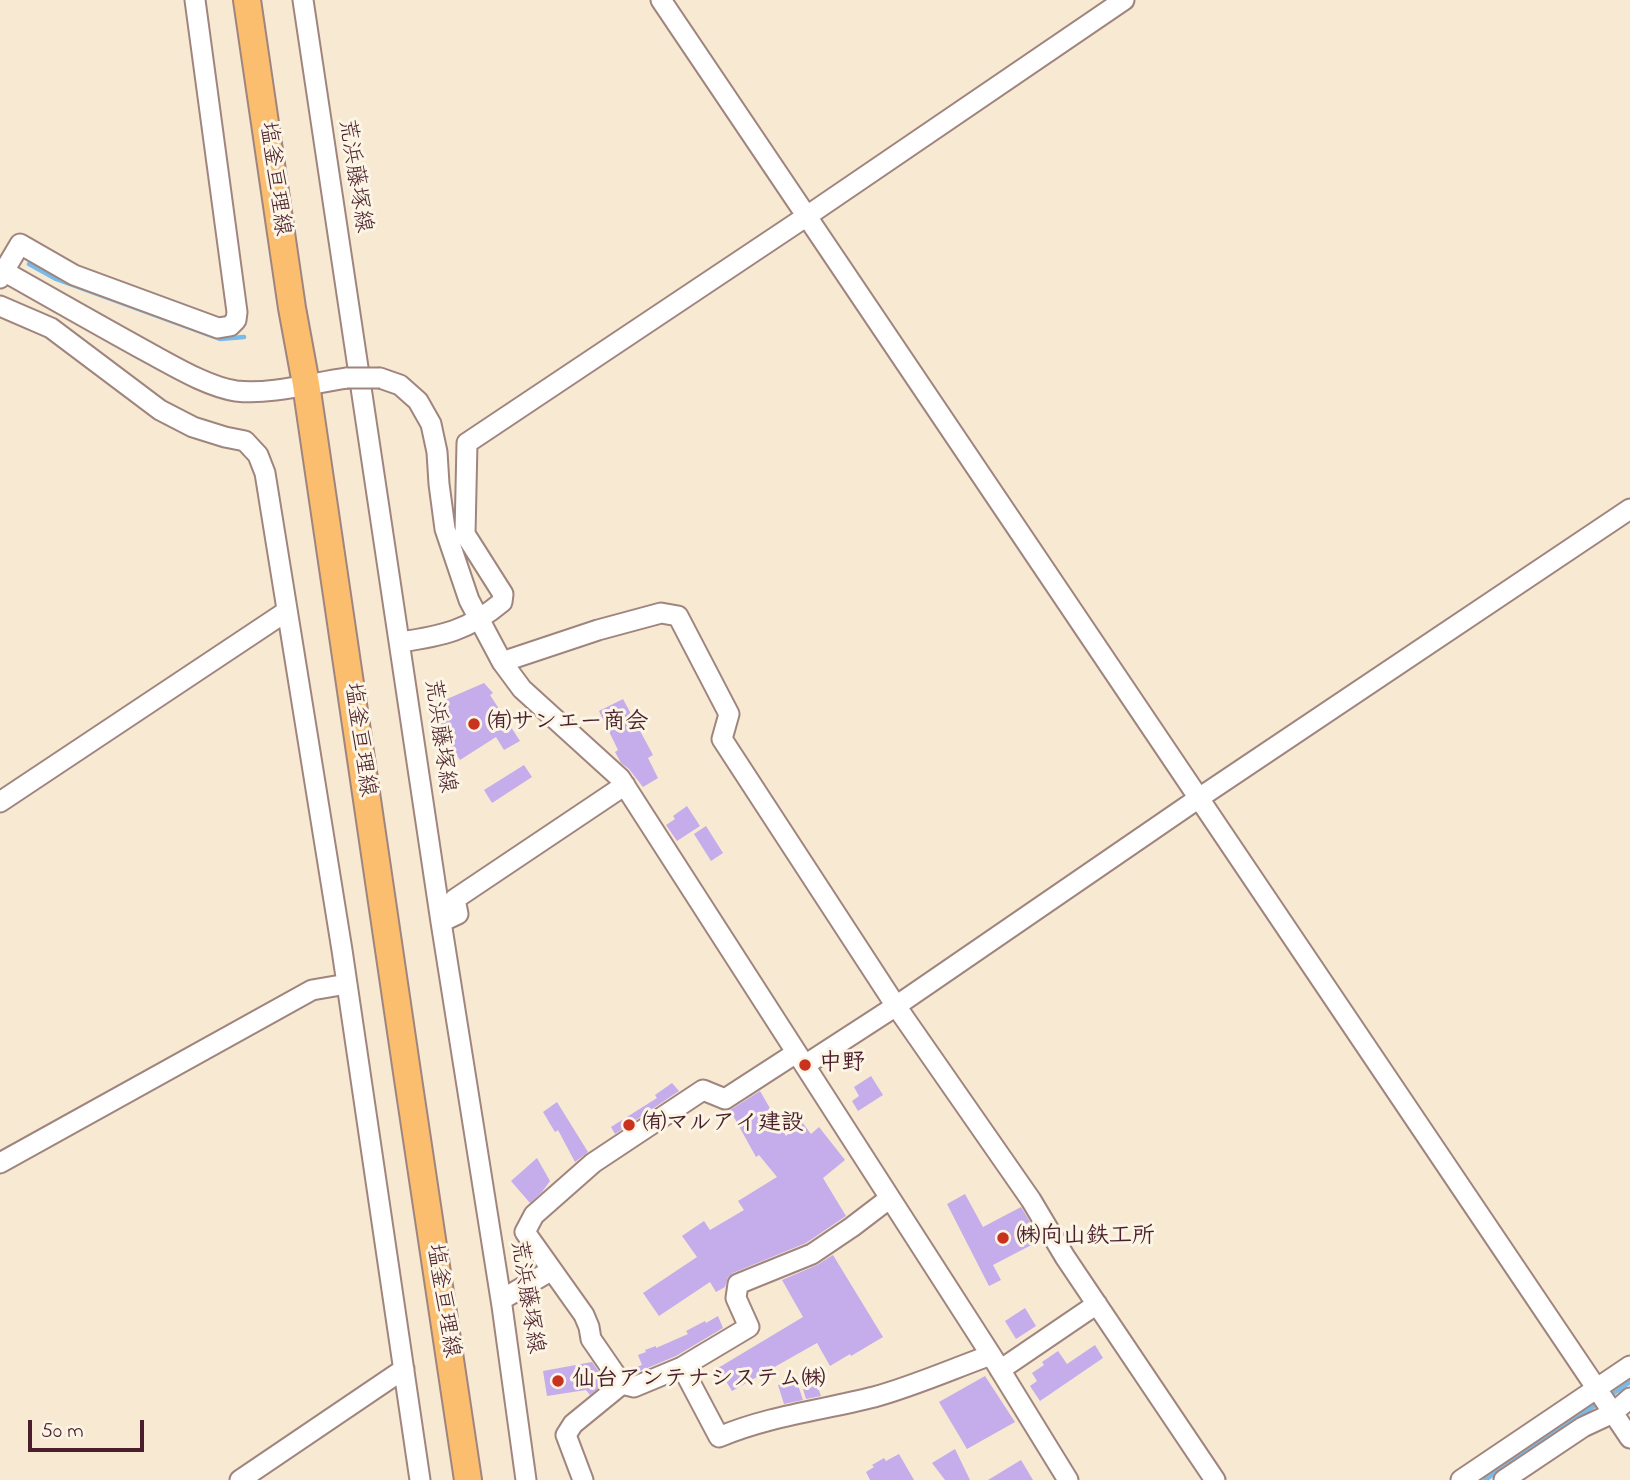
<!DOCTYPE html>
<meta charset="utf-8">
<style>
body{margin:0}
#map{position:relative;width:1630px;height:1480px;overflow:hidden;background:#f7e9d2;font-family:"Indie Flower",sans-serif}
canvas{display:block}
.scale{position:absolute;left:28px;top:1420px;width:116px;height:32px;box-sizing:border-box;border:4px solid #4a1f2b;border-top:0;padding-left:9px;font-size:21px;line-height:24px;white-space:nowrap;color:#4a1f2b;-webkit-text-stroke:5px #fcf5e5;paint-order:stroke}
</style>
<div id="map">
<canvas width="1630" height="1480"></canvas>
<div class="scale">50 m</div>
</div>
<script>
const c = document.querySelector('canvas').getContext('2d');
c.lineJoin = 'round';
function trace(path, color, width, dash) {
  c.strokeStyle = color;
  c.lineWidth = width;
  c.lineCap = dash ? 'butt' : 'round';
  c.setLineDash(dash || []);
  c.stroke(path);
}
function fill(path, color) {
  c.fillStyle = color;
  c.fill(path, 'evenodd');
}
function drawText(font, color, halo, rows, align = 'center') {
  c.font = font + ' "Indie Flower","Klee One",sans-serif';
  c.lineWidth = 6;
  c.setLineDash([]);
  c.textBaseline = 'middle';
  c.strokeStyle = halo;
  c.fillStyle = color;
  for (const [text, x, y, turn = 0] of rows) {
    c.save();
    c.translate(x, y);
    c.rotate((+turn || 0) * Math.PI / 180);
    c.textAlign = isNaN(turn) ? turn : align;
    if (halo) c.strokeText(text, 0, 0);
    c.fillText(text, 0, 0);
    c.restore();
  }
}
trace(new Path2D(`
 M 29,264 L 56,279 L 220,339 L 244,337
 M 1608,1397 L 1630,1382
 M 1485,1480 L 1600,1402`), '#75bcec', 4.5);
fill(new Path2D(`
 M 484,683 L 493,693 L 490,695 L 520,741 L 504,750 L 496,737 L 460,760 L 441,731 L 431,706 Z
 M 623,699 L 653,755 L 648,758 L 658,778 L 643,787 L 629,769 L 621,763 L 615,752 L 618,750 L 599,711 Z
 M 524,765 L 532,777 L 492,803 L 484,790 Z
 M 687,806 L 700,826 L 677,841 L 666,825 L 675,819 L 673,816 Z
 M 706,826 L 723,853 L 711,861 L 694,834 Z
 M 871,1076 L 883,1095 L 858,1111 L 852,1101 L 859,1096 L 854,1087 Z
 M 672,1083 L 679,1091 L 615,1134 L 611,1127 L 657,1098 L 655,1095 Z
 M 760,1091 L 786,1136 L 802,1122 L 811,1134 L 819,1127 L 845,1160 L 823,1178 L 846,1216 L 806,1243 L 733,1273 L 728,1277 L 725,1287 L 716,1292 L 710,1282 L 659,1316 L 643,1293 L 697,1257 L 682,1236 L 704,1221 L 710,1230 L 744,1210 L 738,1201 L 777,1177 L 759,1155 L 756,1157 L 730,1110 Z
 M 557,1102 L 588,1152 L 575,1162 L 558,1130 L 555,1132 L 543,1112 Z
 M 537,1158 L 550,1181 L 542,1192 L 530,1203 L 511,1181 Z
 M 965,1194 L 983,1227 L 1021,1207 L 1041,1240 L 993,1265 L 1001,1280 L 989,1286 L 947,1204 Z
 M 833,1255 L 883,1337 L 851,1356 L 850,1354 L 830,1366 L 817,1343 L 732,1391 L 718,1368 L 803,1317 L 782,1280 L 817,1265 Z
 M 1025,1308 L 1036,1326 L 1016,1339 L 1005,1321 Z
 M 718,1316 L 723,1328 L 676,1356 L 633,1374 L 631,1369 L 642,1365 L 638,1355 L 646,1352 L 645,1350 L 656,1346 L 656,1348 L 688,1334 L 686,1331 L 705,1321 L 706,1323 Z
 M 1095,1345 L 1103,1358 L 1040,1401 L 1030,1386 L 1037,1381 L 1032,1373 L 1044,1365 L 1042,1362 L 1058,1351 L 1067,1364 Z
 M 592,1362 L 606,1382 L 590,1395 L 586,1390 L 547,1396 L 543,1371 Z
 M 985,1376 L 1015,1422 L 967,1449 L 939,1402 Z
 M 796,1379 L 803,1400 L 784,1404 L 778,1385 Z
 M 817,1385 L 821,1396 L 806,1399 L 803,1389 Z
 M 955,1449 L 970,1480 L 945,1480 L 932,1463 Z
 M 899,1454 L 914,1480 L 870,1480 L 866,1472 L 874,1467 L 872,1465 L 884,1458 L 886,1461 Z
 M 1021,1460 L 1033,1480 L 988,1480 Z`), '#c5aceb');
const minor = new Path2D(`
 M 303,0 L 441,922 L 502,1306 L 526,1480
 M 661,0 L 1630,1438
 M 0,269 C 51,298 102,327 153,355 C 177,368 209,387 236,391 C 271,395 312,383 347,378
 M 0,278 L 20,244 L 74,275 L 218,328 L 230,326 L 236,320 L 237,312 L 195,0
 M 0,306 L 51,328 L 160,410 L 193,427 L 225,437 L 245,441 L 258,455 L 265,473 L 342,950 L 420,1480
 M 380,378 L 400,385 L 418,401 L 431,424 L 437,452 L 439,484 L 445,529 L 469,600 L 502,662 L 522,689 L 620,778 L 991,1355 L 1068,1480
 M 400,642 C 443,636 469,630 502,602 L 503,594 L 465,534 L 467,443 L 807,216 L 1124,0
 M 502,662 L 598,630 L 661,613 L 678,616 L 729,714 L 722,739 L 896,1006 L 1031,1200 L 1065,1257 L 1215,1480
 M 0,802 L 287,611
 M 441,922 L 458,914 L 455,899 L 625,785
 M 796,1053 L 725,1099 L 703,1090 L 593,1163 L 534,1215 L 525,1232 L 584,1315 L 589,1327 L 591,1339 L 622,1384 L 634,1387 L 682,1367 L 749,1327 L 736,1298 L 738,1284 L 812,1254 L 852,1227 L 890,1198
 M 805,1065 L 896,1006 L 1199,798 L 1630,509
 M 0,1163 L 312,990 L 347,984
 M 501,1300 L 552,1270
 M 682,1367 L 719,1437 C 768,1416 823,1410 874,1397 C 914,1386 952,1369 991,1355
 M 1000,1370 L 1097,1304
 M 240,1480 L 404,1369
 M 583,1480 L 566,1435 L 573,1424 L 622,1384
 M 1461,1480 L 1630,1366
 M 1504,1480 L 1583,1427 L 1613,1413 L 1630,1398`);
const major = new Path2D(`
 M 247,0 L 292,308 L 306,384 L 408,1079 L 468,1480`);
trace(minor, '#a0847e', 23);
trace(major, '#a0847e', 30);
trace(minor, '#fff', 19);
trace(major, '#fbbe6e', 26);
const minorBridge = new Path2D(`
 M 347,378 L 380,378`);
trace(minorBridge, '#a0847e', 23, []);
trace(minorBridge, '#fff', 19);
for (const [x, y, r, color] of [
 [474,724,7,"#c8321e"],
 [805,1065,7,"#c8321e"],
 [629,1125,7,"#c8321e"],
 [1003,1238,7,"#c8321e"],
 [558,1381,7,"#c8321e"]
]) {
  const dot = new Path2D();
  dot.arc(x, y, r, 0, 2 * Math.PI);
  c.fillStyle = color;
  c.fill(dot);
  trace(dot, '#fcf5e5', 2.5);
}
drawText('23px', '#4a1f2b', '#fcf5e5', [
 ["荒浜藤塚線",353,176,81],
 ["塩釜亘理線",273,179,82],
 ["荒浜藤塚線",438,736,82],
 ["塩釜亘理線",358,740,82],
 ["荒浜藤塚線",525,1297,81],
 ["塩釜亘理線",441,1301,81]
]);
drawText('bold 23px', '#4a1f2b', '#fcf5e5', [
 ["㈲サンエー商会",488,724],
 ["中野",819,1065],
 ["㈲マルアイ建設",643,1125],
 ["㈱向山鉄工所",1017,1238],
 ["仙台アンテナシステム㈱",572,1381]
], 'left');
</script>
